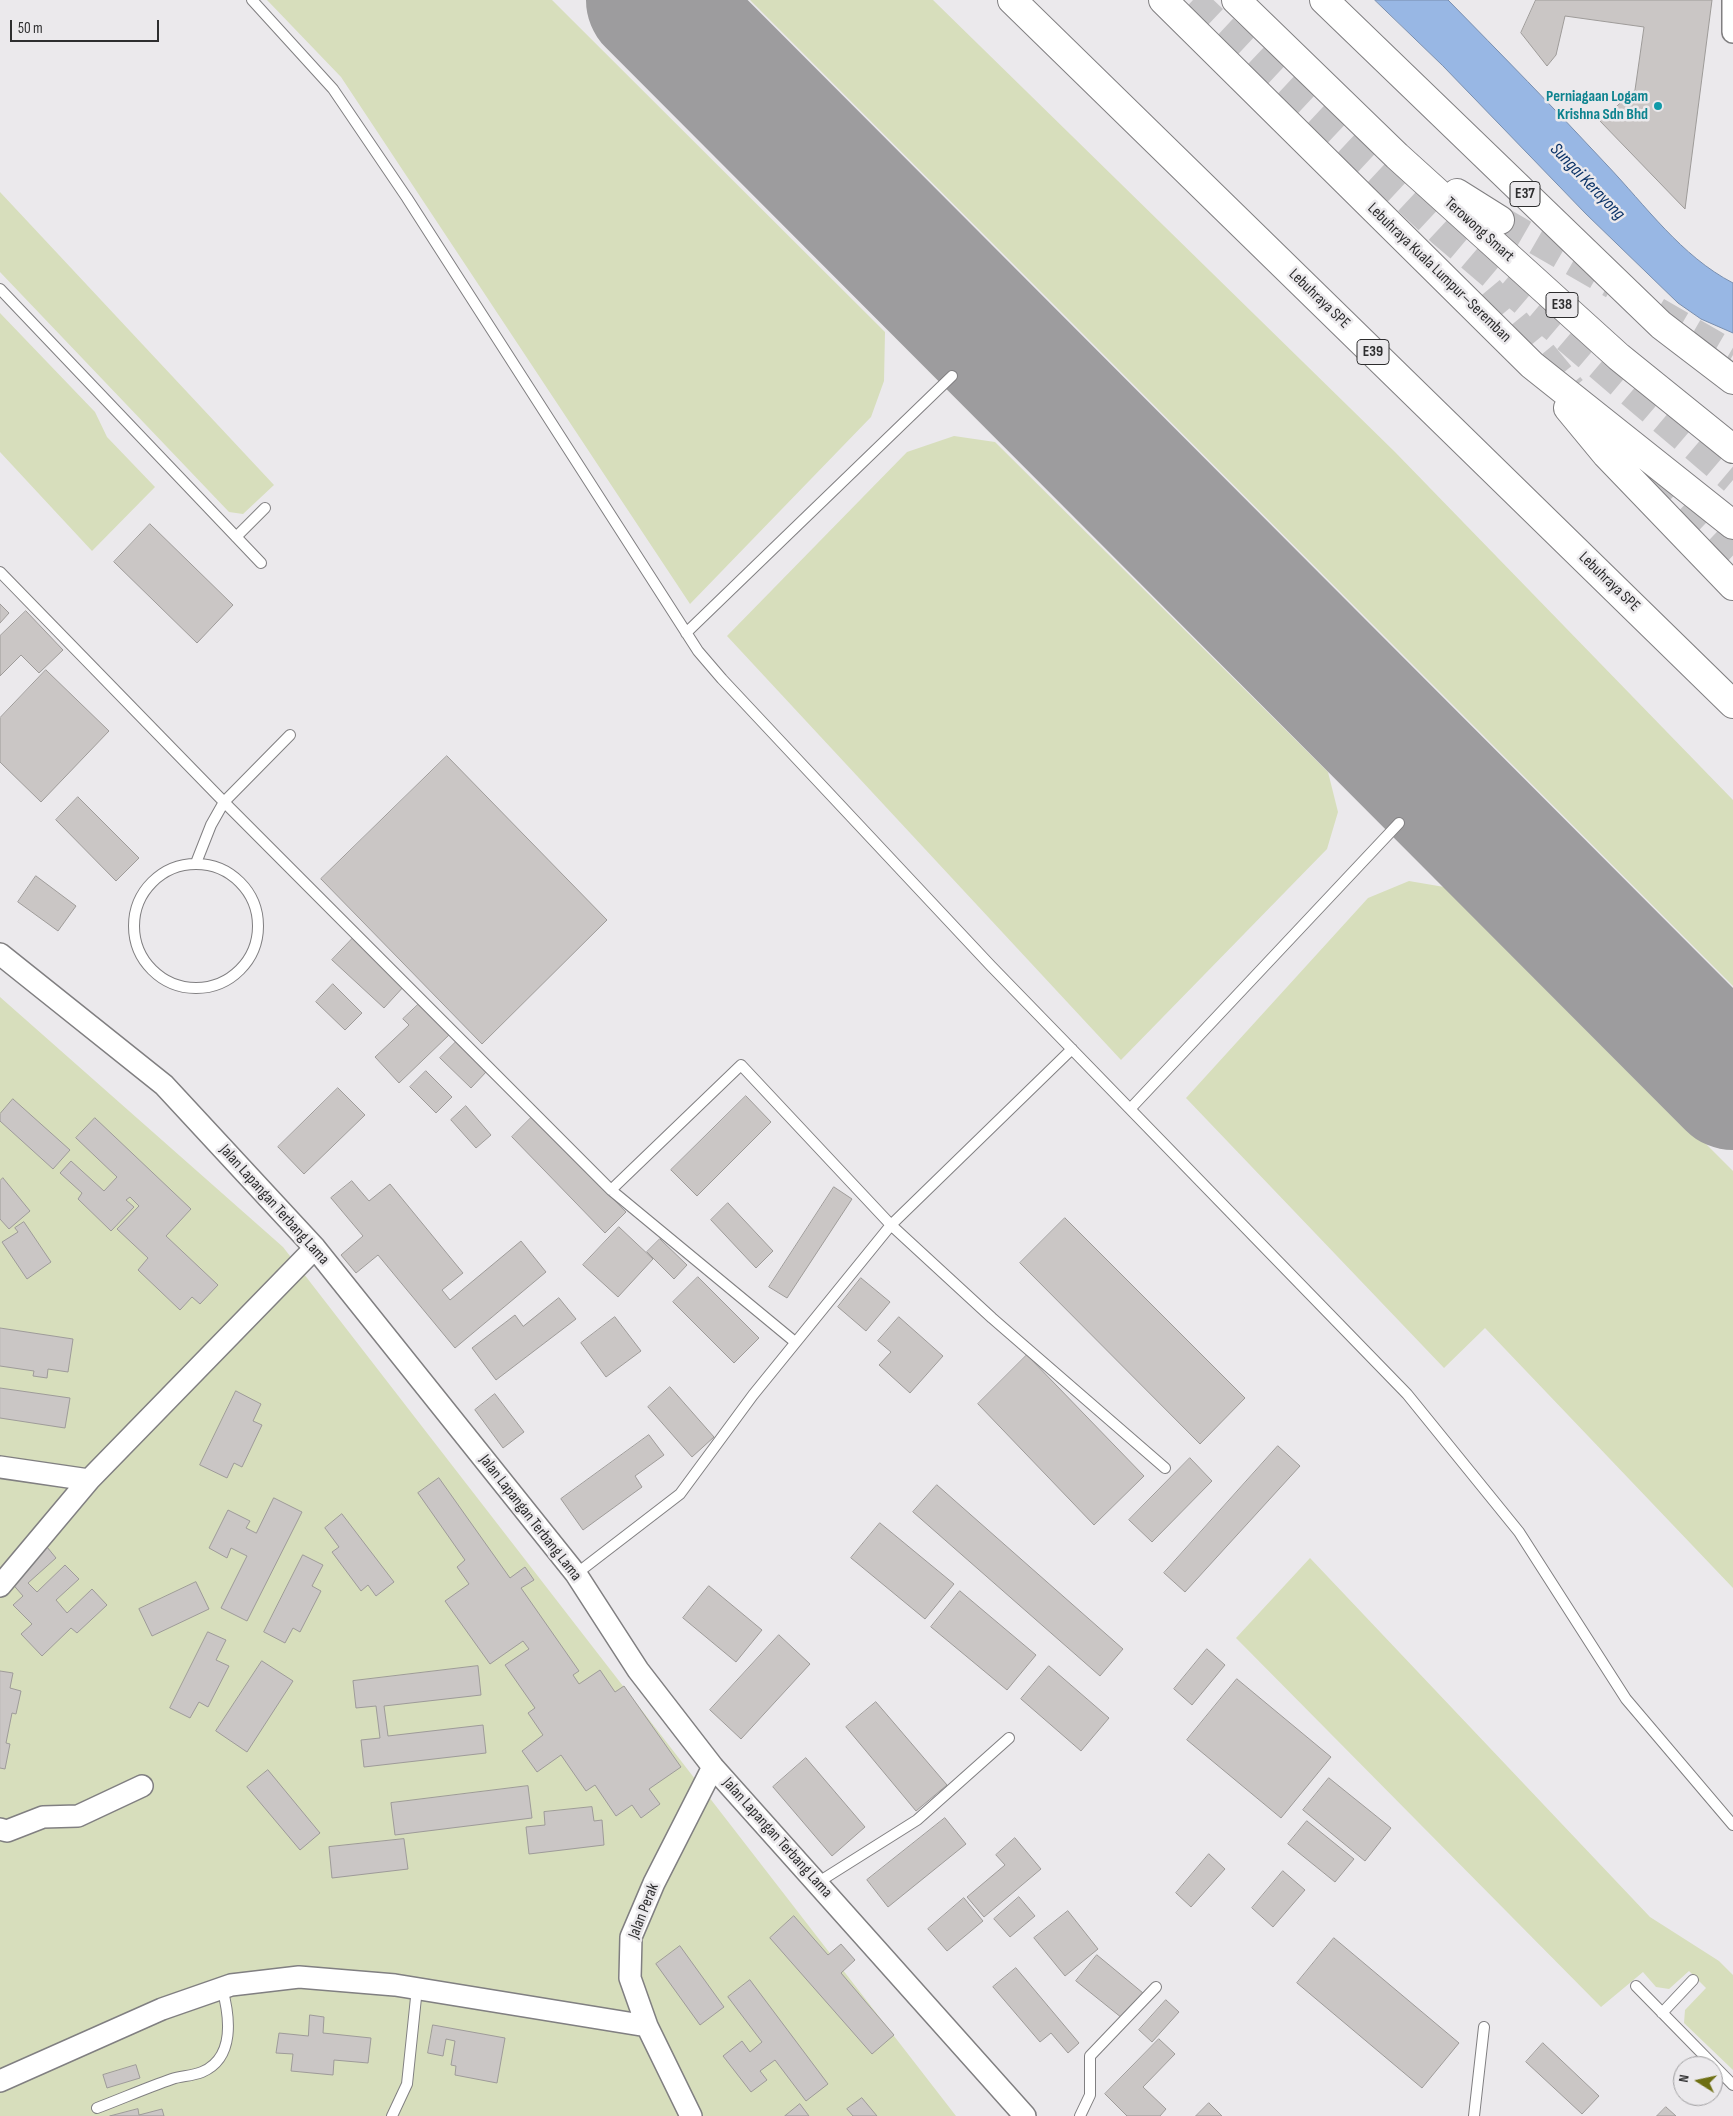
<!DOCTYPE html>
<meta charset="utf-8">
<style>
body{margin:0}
#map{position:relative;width:1733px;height:2116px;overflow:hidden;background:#ebe9ec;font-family:"Sofia Sans Condensed",sans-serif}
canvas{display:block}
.north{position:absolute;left:1673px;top:2056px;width:50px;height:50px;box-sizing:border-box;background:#ebe9ec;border:1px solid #9f9ea0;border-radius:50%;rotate:280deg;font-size:14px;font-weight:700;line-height:20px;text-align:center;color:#2e2e2f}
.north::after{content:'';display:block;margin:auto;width:18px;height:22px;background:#6e6f12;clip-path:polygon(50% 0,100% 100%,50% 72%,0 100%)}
.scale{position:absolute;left:10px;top:20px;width:149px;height:22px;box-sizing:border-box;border:2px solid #2e2e2f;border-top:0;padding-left:6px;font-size:15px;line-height:18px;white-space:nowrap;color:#2e2e2f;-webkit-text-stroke:4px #ebe9ec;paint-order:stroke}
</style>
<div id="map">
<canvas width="1733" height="2116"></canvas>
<div class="north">N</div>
<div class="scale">50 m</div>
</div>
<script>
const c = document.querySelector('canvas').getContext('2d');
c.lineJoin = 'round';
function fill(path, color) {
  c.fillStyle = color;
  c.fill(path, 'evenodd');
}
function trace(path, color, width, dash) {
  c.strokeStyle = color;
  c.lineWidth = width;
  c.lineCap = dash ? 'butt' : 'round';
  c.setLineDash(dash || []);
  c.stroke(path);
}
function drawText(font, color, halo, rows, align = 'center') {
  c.font = font + ' "Sofia Sans Condensed",sans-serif';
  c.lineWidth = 5;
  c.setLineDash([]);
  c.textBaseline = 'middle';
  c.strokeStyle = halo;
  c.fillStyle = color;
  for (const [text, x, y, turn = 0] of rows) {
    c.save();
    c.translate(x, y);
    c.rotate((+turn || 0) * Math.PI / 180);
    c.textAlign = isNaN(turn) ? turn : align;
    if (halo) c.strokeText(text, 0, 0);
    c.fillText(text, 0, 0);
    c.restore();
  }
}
fill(new Path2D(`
 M 267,0 L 552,0 L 885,332 L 884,381 L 871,417 L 690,604 L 341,77 Z
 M 750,0 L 933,0 L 1395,452 L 1733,800 L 1733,986 Z
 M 0,192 L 274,485 L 243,514 L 229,512 L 0,272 Z
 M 0,313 L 95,412 L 107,437 L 155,487 L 92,551 L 0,452 Z
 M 954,436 L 995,442 L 1328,772 L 1338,812 L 1327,849 L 1121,1060 L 727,636 L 907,452 Z
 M 1409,881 L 1450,888 L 1733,1171 L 1733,1588 L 1485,1328 L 1444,1368 L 1186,1098 L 1368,898 Z
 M 0,997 L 283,1247 L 956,2116 L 0,2116 Z
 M 1310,1558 L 1650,1917 L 1719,1961 L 1733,1975 L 1733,2070 L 1684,2023 L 1685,2010 L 1706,1988 L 1689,1971 L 1669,1989 L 1656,1987 L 1643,1972 L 1601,2007 L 1236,1638 Z`), '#d7debc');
const water = new Path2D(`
 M 1375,0 L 1448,0 C 1501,54 1555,109 1606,164 C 1646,206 1681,256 1733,283 L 1733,333 L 1701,319 L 1678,303 L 1586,214 L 1443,66 Z`);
fill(water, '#98b7e4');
trace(water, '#788eae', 1);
trace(new Path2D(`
 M 653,0 L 1733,1083`), '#9d9c9e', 134);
const building = new Path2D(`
 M 1536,0 L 1712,0 L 1685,209 L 1600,121 L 1635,90 L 1644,27 L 1565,16 L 1556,55 L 1547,66 L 1521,33 Z
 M 150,524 L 233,605 L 197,643 L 114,562 Z
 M 0,604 L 9,613 L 0,623 Z
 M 26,611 L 63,650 L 39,673 L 21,655 L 0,676 L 0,636 Z
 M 46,670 L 109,731 L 41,802 L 0,762 L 0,718 Z
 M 447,756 L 607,920 L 482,1044 L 321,879 Z
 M 78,797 L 139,858 L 116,881 L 56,820 Z
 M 36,876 L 76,906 L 58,931 L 18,902 Z
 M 355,936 L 406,984 L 384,1008 L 332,960 Z
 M 333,984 L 362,1013 L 345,1030 L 316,1002 Z
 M 420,1003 L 450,1034 L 399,1083 L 375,1057 L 409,1025 L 403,1019 Z
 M 456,1042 L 487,1071 L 471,1088 L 440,1058 Z
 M 426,1071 L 452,1097 L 436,1113 L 410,1087 Z
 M 338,1088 L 365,1115 L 304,1174 L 278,1147 Z
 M 746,1096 L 771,1122 L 697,1196 L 671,1170 Z
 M 13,1099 L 70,1150 L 53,1169 L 0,1121 L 0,1114 Z
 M 466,1106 L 491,1135 L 476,1148 L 451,1120 Z
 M 533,1116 L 626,1212 L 605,1233 L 512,1137 Z
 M 95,1118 L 191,1209 L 166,1236 L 218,1285 L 200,1304 L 192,1297 L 180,1310 L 138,1270 L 148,1258 L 117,1229 L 139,1206 L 130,1197 L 126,1200 L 134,1207 L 111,1231 L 78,1199 L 82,1193 L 60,1173 L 71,1161 L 104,1191 L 117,1177 L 76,1138 Z
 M 3,1178 L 30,1211 L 9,1229 L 0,1219 L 0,1181 Z
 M 352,1181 L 369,1201 L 390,1184 L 463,1273 L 442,1290 L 450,1300 L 521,1241 L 546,1272 L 455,1348 L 378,1255 L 356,1273 L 341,1255 L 363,1236 L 331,1198 Z
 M 834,1187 L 852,1199 L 787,1298 L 769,1287 Z
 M 728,1203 L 773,1251 L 756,1268 L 711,1220 Z
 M 1065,1218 L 1245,1398 L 1200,1444 L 1020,1263 Z
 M 24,1222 L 51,1262 L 27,1279 L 2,1242 L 18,1232 L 15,1228 Z
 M 619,1227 L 653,1259 L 618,1297 L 583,1265 Z
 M 660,1239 L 687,1265 L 674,1279 L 647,1252 Z
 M 698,1277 L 759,1338 L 734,1363 L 673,1302 Z
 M 861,1278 L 890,1302 L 866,1331 L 838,1307 Z
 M 559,1298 L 576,1319 L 496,1380 L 472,1348 L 515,1315 L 523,1326 Z
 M 615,1317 L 641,1351 L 606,1377 L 581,1343 Z
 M 899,1317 L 943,1356 L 910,1393 L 879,1365 L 891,1352 L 878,1341 Z
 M 0,1328 L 73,1339 L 68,1372 L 48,1369 L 47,1378 L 33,1376 L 34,1371 L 0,1366 Z
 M 1027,1355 L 1144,1476 L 1094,1525 L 978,1404 Z
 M 670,1387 L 714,1437 L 692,1457 L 648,1407 Z
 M 0,1388 L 70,1398 L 65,1428 L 0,1418 Z
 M 236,1391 L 261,1404 L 253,1421 L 262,1425 L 242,1467 L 234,1463 L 227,1478 L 200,1465 Z
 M 495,1394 L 524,1432 L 503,1448 L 475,1410 Z
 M 649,1435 L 664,1455 L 635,1476 L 642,1487 L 583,1530 L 561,1499 Z
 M 1278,1446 L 1300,1466 L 1185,1592 L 1164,1573 Z
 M 1190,1458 L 1212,1481 L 1152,1542 L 1129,1520 Z
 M 439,1478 L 510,1578 L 525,1567 L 534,1580 L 521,1588 L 579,1671 L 573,1675 L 579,1684 L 600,1670 L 615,1692 L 624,1686 L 681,1767 L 649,1789 L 660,1804 L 641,1818 L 632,1805 L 616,1816 L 595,1785 L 586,1791 L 561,1755 L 537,1772 L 522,1751 L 543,1735 L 528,1713 L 535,1708 L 505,1665 L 529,1649 L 523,1641 L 490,1664 L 445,1601 L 469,1584 L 457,1567 L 465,1560 L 418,1493 Z
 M 937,1485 L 1123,1649 L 1100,1676 L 913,1512 Z
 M 274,1498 L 302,1512 L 247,1621 L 221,1608 L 247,1556 L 231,1548 L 227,1558 L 209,1548 L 228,1510 L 250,1521 L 246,1528 L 256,1533 Z
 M 342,1514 L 394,1582 L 376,1596 L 368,1585 L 361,1591 L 332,1552 L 339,1547 L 325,1528 Z
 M 880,1523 L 954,1584 L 925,1619 L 851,1558 Z
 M 47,1547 L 56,1558 L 28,1583 L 37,1592 L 65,1565 L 79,1579 L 56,1600 L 67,1613 L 92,1589 L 107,1605 L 77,1633 L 71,1628 L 42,1656 L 21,1634 L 32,1624 L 13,1605 L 23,1596 L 10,1581 Z
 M 303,1555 L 323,1565 L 312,1586 L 321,1591 L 300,1632 L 293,1628 L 285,1643 L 264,1632 Z
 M 196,1582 L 209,1609 L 152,1636 L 139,1609 Z
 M 709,1586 L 762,1630 L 736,1662 L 683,1618 Z
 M 960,1591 L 1036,1655 L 1007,1690 L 931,1627 Z
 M 208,1632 L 226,1640 L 216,1660 L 229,1666 L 208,1707 L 199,1702 L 190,1718 L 170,1708 Z
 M 779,1635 L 810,1664 L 741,1739 L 710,1710 Z
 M 1207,1649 L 1225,1665 L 1192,1705 L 1174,1689 Z
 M 262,1661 L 293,1681 L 247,1752 L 216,1731 Z
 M 478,1666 L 481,1695 L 384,1706 L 388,1736 L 483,1725 L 486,1753 L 364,1767 L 361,1740 L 380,1738 L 376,1706 L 356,1708 L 353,1681 Z
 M 1049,1666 L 1109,1718 L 1081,1751 L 1021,1699 Z
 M 0,1671 L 13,1673 L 10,1688 L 21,1691 L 16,1714 L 12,1713 L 6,1743 L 10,1744 L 5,1769 L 0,1768 Z
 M 1237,1679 L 1331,1757 L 1281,1818 L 1187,1740 Z
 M 876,1702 L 947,1785 L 916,1811 L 846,1727 Z
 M 806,1758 L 865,1827 L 832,1856 L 773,1787 Z
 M 268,1770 L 320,1833 L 300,1850 L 247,1787 Z
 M 1329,1778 L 1391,1828 L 1365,1861 L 1303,1810 Z
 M 528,1786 L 532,1818 L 395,1835 L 391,1803 Z
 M 592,1807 L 594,1821 L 602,1820 L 604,1845 L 529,1854 L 526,1827 L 545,1825 L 544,1812 Z
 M 945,1818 L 966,1844 L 888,1907 L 867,1880 Z
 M 1307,1821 L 1354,1859 L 1335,1882 L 1288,1844 Z
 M 1015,1838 L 1041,1869 L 984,1917 L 967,1897 L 1005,1865 L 996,1855 Z
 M 404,1839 L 408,1869 L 332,1878 L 329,1847 Z
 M 1209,1854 L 1225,1869 L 1191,1907 L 1176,1893 Z
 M 1283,1871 L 1305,1890 L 1273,1927 L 1252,1908 Z
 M 1019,1897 L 1035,1916 L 1010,1937 L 994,1919 Z
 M 964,1898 L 983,1921 L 947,1951 L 928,1929 Z
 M 1068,1911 L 1098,1949 L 1065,1976 L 1034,1938 Z
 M 794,1916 L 828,1955 L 841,1944 L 855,1960 L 841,1973 L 894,2035 L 872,2054 L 770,1938 Z
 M 1334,1938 L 1459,2043 L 1422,2088 L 1297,1983 Z
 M 680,1946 L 724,2007 L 700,2025 L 656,1964 Z
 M 1097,1955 L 1143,1993 L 1122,2018 L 1076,1981 Z
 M 1016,1968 L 1079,2043 L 1068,2053 L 1051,2033 L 1040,2042 L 993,1987 Z
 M 750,1980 L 828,2084 L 806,2101 L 775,2060 L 760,2071 L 767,2080 L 751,2092 L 723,2056 L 742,2041 L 750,2052 L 762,2042 L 728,1997 Z
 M 1166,2000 L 1179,2012 L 1152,2042 L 1139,2030 Z
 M 310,2015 L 324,2017 L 323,2033 L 371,2038 L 368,2063 L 334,2060 L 333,2075 L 291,2071 L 293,2054 L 276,2053 L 279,2033 L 308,2036 Z
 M 433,2025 L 505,2038 L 497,2083 L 455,2075 L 456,2066 L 451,2065 L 455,2041 L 446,2039 L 443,2056 L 428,2053 Z
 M 1159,2039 L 1175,2054 L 1143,2087 L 1166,2109 L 1160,2116 L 1127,2116 L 1105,2094 Z
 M 1543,2043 L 1599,2096 L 1582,2114 L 1526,2062 Z
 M 136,2065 L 140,2078 L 107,2088 L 103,2075 Z
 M 862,2098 L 877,2116 L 853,2116 L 847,2109 Z
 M 1209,2103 L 1222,2116 L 1196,2116 Z
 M 800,2104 L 809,2116 L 785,2116 Z
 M 1666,2107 L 1676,2116 L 1657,2116 Z
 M 138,2109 L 139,2115 L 162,2109 L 164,2116 L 110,2116 Z`);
fill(building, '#cac6c5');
trace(building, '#9e9b99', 1);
trace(new Path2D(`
 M 1193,0 L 1441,232 L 1733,480
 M 1500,220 L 1613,285
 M 1489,289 L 1572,389
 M 1657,311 L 1733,355
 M 1622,449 L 1638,468 L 1733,558`), '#c5c4c6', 28, [28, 14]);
const service = new Path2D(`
 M 252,0 L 333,89 L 407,198 L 698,651 L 722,679 L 991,966 L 1407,1394 L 1519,1532 L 1626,1699 L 1733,1825
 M 0,289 L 261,563
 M 236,537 L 265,508
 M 0,572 L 224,802 L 611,1190 L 795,1342
 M 686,633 L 952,376
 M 196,863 L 211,825 L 224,802 L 290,735
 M134 926a62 62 0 1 1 124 0a62 62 0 1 1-124 0Z
 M 1130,1109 L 1399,823
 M 611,1190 L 741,1065 L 891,1225 L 992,1318 L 1165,1468
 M 576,1574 L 680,1494 L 753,1395 L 891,1225 L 1072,1049
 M 817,1883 L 917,1820 L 1009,1738
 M 1636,1986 L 1733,2085
 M 1662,2013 L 1693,1980
 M 97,2108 C 121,2099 146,2088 172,2079 C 181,2076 192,2076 202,2072 C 235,2058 230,2017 222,1988
 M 392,2116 L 407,2084 L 417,1988
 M 1080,2116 L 1090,2095 L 1090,2056 L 1156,1987
 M 1474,2116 L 1484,2027`);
const minor = new Path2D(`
 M 1733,0 L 1733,32
 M 0,954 L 164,1085 L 315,1248 L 576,1574 L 638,1670 L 713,1767 L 1025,2116
 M 0,1467 L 89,1480
 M 0,1586 L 89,1480 L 315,1248
 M 0,1829 L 7,1831 L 43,1817 L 78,1816 L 142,1786
 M 0,2081 L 162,2009 L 231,1985 L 299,1977 L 395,1985 L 647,2026
 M 691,2116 L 647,2026 L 630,1978 L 631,1937 L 654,1883 L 713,1767`);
const motorway = new Path2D(`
 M 1012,0 L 1733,704
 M 1163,0 L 1532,365 L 1733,525
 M 1236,0 L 1397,156 L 1619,357 L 1733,449
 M 1324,0 L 1661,325 L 1733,380
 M 1457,193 L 1500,220
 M 1568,408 L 1606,454 L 1733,586`);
trace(service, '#807f81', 12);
trace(minor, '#807f81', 24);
trace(motorway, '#807f81', 30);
trace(service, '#fff', 10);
trace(minor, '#fff', 21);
trace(motorway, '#fff', 28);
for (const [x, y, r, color] of [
 [1658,106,5,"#0f9aa8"]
]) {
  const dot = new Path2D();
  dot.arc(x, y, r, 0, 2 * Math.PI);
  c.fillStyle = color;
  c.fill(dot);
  trace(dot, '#ebe9ec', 2);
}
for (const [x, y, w] of [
 [1525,194,30],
 [1562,305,32],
 [1373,352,32]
]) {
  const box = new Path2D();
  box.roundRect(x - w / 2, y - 12.5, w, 25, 4);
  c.fillStyle = '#ebe9ec';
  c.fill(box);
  trace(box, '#2e2e2f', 1);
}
drawText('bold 15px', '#2e2e2f', null, [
 ["E37",1525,194],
 ["E38",1562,305],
 ["E39",1373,352]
]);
drawText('bold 16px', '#0d838f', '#ebe9ec', [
 ["Perniagaan Logam",1648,97],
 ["Krishna Sdn Bhd",1648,115]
], 'right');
drawText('16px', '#2e2e2f', '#ebe9ec', [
 ["Terowong Smart",1479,230,42],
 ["Lebuhraya Kuala Lumpur–Seremban",1439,273,44],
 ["Lebuhraya SPE",1319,299,44],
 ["Lebuhraya SPE",1609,582,44],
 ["Jalan Lapangan Terbang Lama",274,1205,48],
 ["Jalan Lapangan Terbang Lama",530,1518,52],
 ["Jalan Lapangan Terbang Lama",777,1838,48],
 ["Jalan Perak",644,1911,-69]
]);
drawText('italic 18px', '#0c3469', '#ebe9ec', [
 ["Sungai Kerayong",1587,182,46]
]);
</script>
